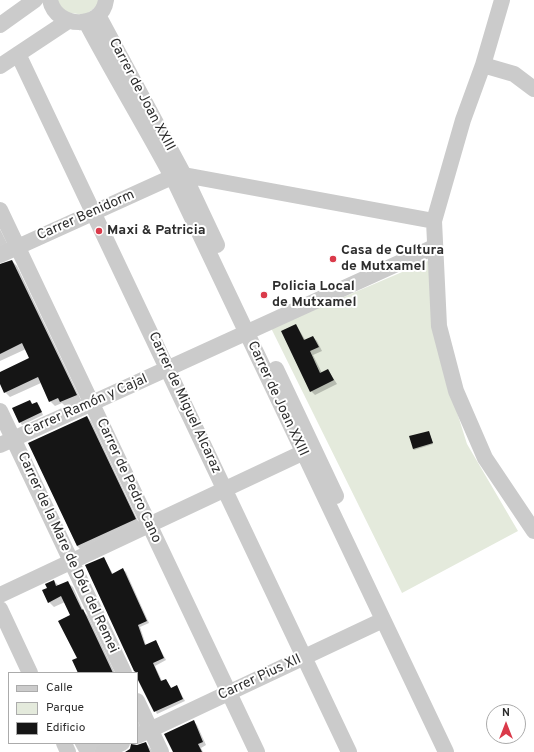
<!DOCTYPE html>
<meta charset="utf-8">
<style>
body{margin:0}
#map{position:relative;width:534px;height:752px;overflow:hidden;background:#fff;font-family:Overpass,sans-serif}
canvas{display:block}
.legend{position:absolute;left:8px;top:672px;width:130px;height:72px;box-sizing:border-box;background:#fff;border:1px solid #ababab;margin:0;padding:5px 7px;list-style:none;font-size:12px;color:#2e2e2e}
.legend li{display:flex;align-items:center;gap:8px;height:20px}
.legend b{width:20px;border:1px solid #ababab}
.north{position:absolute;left:486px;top:704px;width:40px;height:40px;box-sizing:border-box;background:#fff;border:1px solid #ababab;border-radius:50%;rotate:0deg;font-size:11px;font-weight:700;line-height:16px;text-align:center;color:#2e2e2e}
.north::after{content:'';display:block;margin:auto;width:14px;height:18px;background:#da3a4a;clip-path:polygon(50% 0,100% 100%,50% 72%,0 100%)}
</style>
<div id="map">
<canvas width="534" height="752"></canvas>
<ul class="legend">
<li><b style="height:5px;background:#cbcbcb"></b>Calle</li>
<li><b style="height:11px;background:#e4eadc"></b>Parque</li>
<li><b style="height:11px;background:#151515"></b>Edificio</li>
</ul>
<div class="north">N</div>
</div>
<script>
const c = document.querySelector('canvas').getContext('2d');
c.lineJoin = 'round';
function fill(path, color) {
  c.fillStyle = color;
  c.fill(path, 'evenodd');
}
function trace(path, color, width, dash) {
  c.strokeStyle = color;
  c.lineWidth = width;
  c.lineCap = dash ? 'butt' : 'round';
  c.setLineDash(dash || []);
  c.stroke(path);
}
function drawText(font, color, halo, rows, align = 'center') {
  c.font = font + ' Overpass,sans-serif';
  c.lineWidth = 4;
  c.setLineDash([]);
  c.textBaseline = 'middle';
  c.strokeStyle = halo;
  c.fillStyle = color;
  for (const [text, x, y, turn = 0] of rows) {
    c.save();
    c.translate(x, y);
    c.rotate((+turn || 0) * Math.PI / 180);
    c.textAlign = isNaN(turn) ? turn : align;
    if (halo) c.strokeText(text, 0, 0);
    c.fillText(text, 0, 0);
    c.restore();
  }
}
fill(new Path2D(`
 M 56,0 L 100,0 L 97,6 L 85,15 L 64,12 Z
 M 428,261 L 434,320 L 444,371 L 467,444 L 518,531 L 402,593 L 271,328 Z`), '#e4eadc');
fill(new Path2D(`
 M 0,229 L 8,245 L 0,249 Z
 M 12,261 L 17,266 L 81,400 L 66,407 L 62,403 L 55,406 L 50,401 L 41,383 L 10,397 L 5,392 L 0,382 L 0,373 L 30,359 L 26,349 L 0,361 L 0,265 Z
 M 296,325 L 306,341 L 313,337 L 317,341 L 322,351 L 313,355 L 322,373 L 328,370 L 337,384 L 315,395 L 311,391 Z
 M 30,401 L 33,405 L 36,403 L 39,405 L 43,415 L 22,425 L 20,422 Z
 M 87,417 L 91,421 L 139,523 L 81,550 L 77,546 L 30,443 Z
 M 429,432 L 433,444 L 414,450 L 413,449 Z
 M 104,558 L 113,574 L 123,570 L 126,572 L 149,623 L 140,627 L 146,645 L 156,641 L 166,660 L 155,666 L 162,681 L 166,680 L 172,689 L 177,686 L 185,701 L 157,714 L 87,566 Z
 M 54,581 L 59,586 L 67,582 L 73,587 L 84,612 L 88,616 L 115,673 L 79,673 L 72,615 L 65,602 L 54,607 L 49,602 L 48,588 Z
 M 137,719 L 140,726 L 137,728 Z
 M 193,721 L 197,725 L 206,745 L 201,748 L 203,752 L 174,752 Z
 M 74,743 L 106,743 L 100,752 L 79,752 Z
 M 146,743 L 153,752 L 127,752 L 132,745 L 137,747 Z`), '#0003');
fill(new Path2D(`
 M 12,260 L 77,395 L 60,402 L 58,398 L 49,402 L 38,377 L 4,393 L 0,384 L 0,372 L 29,358 L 22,343 L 0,354 L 0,264 Z
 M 296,324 L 304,340 L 313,336 L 319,347 L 310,351 L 320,373 L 328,369 L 334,380 L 310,392 L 281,331 Z
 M 30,400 L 32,404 L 37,402 L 42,412 L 19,423 L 12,408 Z
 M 87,416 L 136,519 L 77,546 L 28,443 Z
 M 429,431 L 433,443 L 413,449 L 409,436 Z
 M 104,557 L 112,574 L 123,568 L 147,621 L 138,625 L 145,645 L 156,640 L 164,658 L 153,663 L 161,681 L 166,679 L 171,688 L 177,685 L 183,699 L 154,712 L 137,678 L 137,673 L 134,671 L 85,565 Z
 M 54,580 L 56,586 L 68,581 L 82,610 L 83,609 L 113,673 L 78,673 L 72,660 L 77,658 L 58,621 L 70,615 L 61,596 L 48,603 L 42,590 L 47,588 L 45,584 Z
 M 194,720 L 203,742 L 198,744 L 202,752 L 173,752 L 164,734 Z
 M 146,742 L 150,752 L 125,752 L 130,749 L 131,744 L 137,745 Z`), '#151515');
trace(new Path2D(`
 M 50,0 C 56,29 102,30 106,0
 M 502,0 L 483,65 L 463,120 L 434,221 L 439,326 L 456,391 L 485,458 L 534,531
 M 98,15 L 184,175 L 434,221
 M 86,22 C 115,77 147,129 176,184 L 446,752
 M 0,25 L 35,0
 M 18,54 L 349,752
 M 483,65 L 514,74 L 534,89
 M 0,66 L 68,21
 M 0,210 L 257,752
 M 0,255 L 172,177 L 184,175 L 217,245
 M 276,369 L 336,496
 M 0,411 L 124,673
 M 0,445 L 434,247
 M 0,595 L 302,453
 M 0,609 L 30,673
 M 137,701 L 161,752
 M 137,736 L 383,620
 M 64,743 L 68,752
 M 103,752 L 122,743`), '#cbcbcb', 16);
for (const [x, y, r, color] of [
 [99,231,4,"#da3a4a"],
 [333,259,4,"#da3a4a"],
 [264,295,4,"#da3a4a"]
]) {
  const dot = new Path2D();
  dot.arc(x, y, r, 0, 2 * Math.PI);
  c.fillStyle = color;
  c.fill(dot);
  trace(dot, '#fff', 1.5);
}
drawText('14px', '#2e2e2e', '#fff', [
 ["Carrer de Joan XXIII",141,95,62],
 ["Carrer Benidorm",86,216,-24],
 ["Carrer de Joan XXIII",277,399,65],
 ["Carrer de Miguel Alcaraz",184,403,65],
 ["Carrer Ramón y Cajal",86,406,-24],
 ["Carrer de Pedro Cano",128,481,65],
 ["Carrer de la Mare de Déu del Remei",67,553,65],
 ["Carrer Pius XII",260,678,-25]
]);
drawText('bold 14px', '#2e2e2e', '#fff', [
 ["Maxi & Patricia",107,231],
 ["Casa de Cultura",341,251],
 ["de Mutxamel",341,267],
 ["Policia Local",272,287],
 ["de Mutxamel",272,303]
], 'left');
</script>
